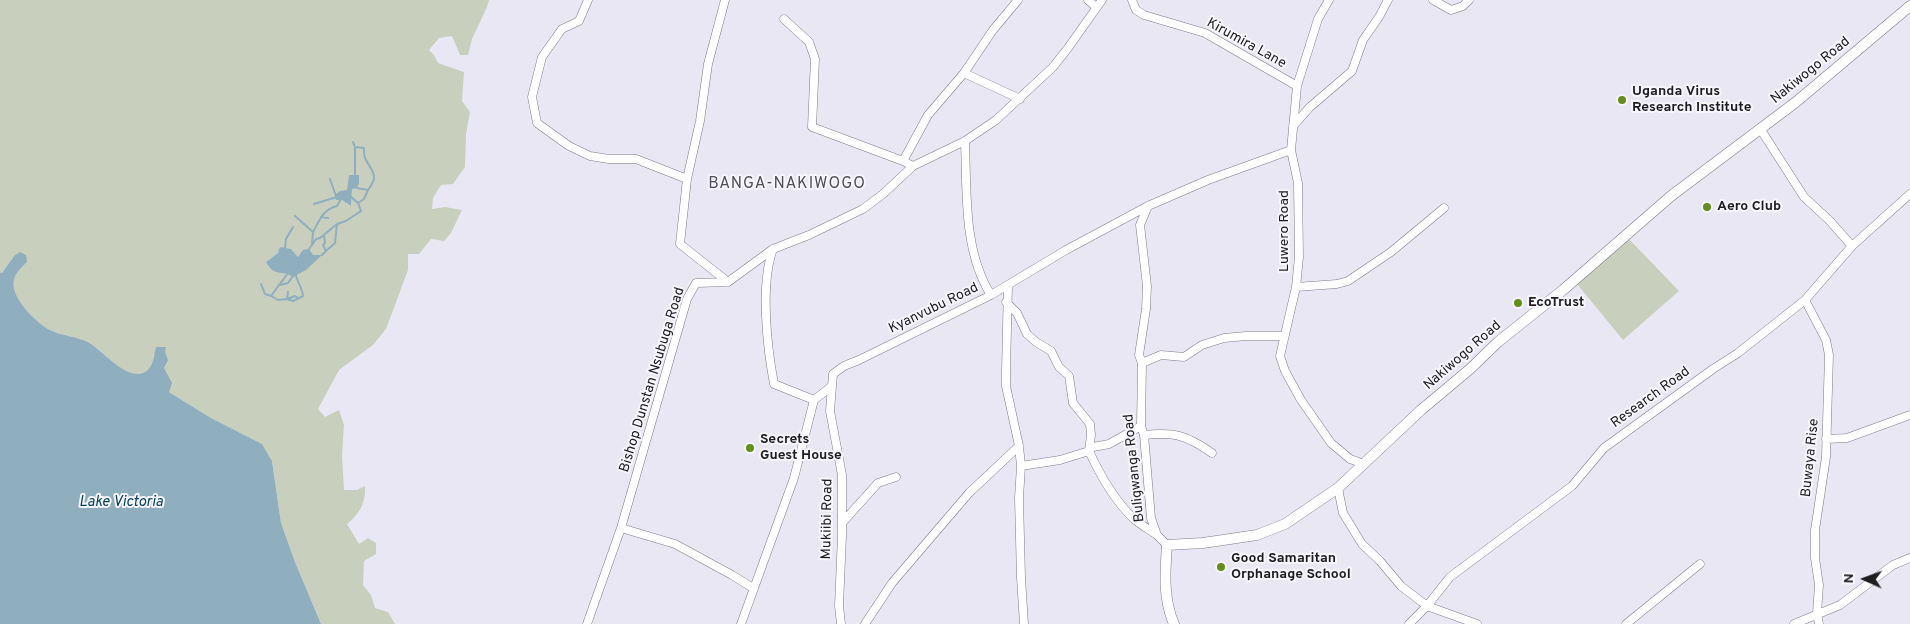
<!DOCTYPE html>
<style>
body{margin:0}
#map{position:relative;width:1910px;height:624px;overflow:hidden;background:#eae7f4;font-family:Overpass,sans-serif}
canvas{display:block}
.north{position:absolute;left:1840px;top:554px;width:50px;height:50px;-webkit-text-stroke:4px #f7f5fd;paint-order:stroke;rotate:272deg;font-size:14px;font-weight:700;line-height:20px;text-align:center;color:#1e1d22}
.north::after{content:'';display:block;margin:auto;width:18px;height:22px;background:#1e1d22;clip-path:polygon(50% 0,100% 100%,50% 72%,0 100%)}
</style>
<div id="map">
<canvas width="1910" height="624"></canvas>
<div class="north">N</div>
</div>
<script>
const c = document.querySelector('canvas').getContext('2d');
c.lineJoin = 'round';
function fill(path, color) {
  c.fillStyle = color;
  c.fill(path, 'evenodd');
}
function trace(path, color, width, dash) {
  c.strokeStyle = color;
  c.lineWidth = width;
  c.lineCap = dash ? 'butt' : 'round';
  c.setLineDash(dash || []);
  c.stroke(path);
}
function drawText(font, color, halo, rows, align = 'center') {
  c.font = font + ' Overpass,sans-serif';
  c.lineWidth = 4;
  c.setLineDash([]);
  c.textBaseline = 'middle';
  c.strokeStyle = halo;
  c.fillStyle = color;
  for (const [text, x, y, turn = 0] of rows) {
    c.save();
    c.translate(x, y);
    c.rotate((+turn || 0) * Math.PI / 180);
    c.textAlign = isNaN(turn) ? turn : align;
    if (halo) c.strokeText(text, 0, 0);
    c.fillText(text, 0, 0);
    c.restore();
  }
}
fill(new Path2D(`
 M 0,0 L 489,0 L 487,7 L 472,39 L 468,55 L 460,55 L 452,36 L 439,38 L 429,50 L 434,55 L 438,63 L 464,72 L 462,101 L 470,112 L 466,134 L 465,167 L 453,184 L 441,185 L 433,198 L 432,209 L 445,207 L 462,210 L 451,233 L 444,241 L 431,239 L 419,254 L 408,254 L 408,270 L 386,329 L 373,345 L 339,370 L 318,409 L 325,417 L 339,410 L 344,425 L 342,456 L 344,490 L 357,490 L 365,486 C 366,503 360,513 347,524 L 359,544 L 368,538 L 376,543 L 376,554 L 364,561 L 363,585 L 371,595 L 375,608 L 388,612 L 395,624 L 321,624 L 295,562 L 281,523 L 272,461 L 262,444 L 211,418 L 169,392 L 167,374 L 154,354 C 153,363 150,374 139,374 C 117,373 106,352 88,342 C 76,336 59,336 48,329 C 35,321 10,297 14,280 C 15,273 22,267 27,262 L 14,256 L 2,273 L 0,272 ZM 359,183 L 352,188 L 351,206 L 342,200 L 347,190 ZM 281,247 L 290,249 L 298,257 L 321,255 C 297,278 295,277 266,262 L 278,253 Z
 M 1627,237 L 1679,291 L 1623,340 L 1577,284 Z`), '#c8d0bd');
fill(new Path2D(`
 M 349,175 L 359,175 L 359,183 L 357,188 L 352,189 L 351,206 L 342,200 L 336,200 L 335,195 L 340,191 L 347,190 Z
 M 281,247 L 291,249 L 298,257 L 303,250 L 309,249 L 313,255 L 322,255 L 306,270 L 293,277 C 282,269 275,278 266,262 L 278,253 L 279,249 Z
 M 20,252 L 26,255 L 27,262 C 22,267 15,273 14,280 C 10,297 35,321 48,329 C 60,336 76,336 88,342 C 104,351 124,379 143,373 C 153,370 154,355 156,347 L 166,347 L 165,352 L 168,360 L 164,368 L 172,383 L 169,392 L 211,418 L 262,444 L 272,461 L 281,523 L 295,562 L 321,624 L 0,624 L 0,272 L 2,273 L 14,256 Z`), '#8faebe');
trace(new Path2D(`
 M 353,142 L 355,147 L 355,174
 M 355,147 L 364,148 C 364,152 364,157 366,160 C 373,173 379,176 368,190 L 357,188
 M 330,179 L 336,196
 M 358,203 L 364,199 L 368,190
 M 314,204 L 337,197
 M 295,216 L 313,232 L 312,245 L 309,249
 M 321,217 L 328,218
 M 313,232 C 320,220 322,210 337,206 L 341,199
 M 312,245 L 316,239 L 320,238 L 337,224 L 346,221 L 361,211 L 358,203 L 351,197
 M 285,248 L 286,239 L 293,227
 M 326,251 L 335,243 L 337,224
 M 322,255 L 326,251 L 323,245 L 325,243 L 324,236
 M 261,284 L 265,294 L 271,296 L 288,273
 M 280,285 L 288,283 L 293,276
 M 288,292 L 287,299 L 295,296 L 298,298
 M 271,296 L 278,300 L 287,299 L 293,301 L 303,296 C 302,287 297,282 295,272`), '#8faebe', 2);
const minor = new Path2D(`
 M 588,0 L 579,21 L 562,29 L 542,57 L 532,97 L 537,123 L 569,146 L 590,156 L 609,159 L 636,159 L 687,179
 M 725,0 L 708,64 L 700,121 L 687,179 L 680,244 L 728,282
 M 1088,0 L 1096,7
 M 1132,0 L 1136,10 L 1144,15 L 1205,33 L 1297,86
 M 1329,0 L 1318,19 L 1297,86 L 1291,150 L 1298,183 L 1299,257 L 1296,287 L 1280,356 L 1285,371 L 1301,400 L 1331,443 L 1350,459 L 1364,464
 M 1433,0 L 1451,10 L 1463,6 L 1469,0
 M 784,19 L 809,42 L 815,59 L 812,127 L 903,161 L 913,166
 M 964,73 L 1020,99
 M 1293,126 L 1310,107 L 1352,71 L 1363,40 L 1379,17 L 1388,0
 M 1761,130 L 1804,197 L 1829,220 L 1852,246
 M 965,141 C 967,191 963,251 991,295
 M 903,161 L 928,115 L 964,73 L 993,30 L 1018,0
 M 1148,206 L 1140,225 L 1147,286 L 1146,309 L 1139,355 L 1142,363 L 1141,426 L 1144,435 L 1151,518 L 1157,535 L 1167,545
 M 773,249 C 760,284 767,347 774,384 L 814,400
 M 1008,285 L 1006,371 L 1006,386 L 1019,446 L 1021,466 L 1019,498 L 1021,578 L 1024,624
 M 1296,287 L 1337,284 L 1348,281 L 1391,252 L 1444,208
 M 1805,300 L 1826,340 L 1829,355 L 1826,457 L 1815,530 L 1815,558 L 1819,585 L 1817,613 L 1819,624
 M 1006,302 L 1017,313 L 1027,334 L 1036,342 L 1051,351 L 1059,367 L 1069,376 L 1073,403 L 1090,424 L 1091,435 L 1089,451 L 1060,460 L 1021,466
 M 1142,363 L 1161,355 L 1184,357 L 1202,345 L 1224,338 L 1246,336 L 1284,336
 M 832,386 L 830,411 L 842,475 L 842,535 L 839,606 L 841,624
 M 1141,426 L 1109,444 L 1093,447 L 1089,451 C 1100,475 1115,501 1134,519 C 1141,525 1150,530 1157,535
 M 1144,435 C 1175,432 1186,435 1212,453
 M 1826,439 L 1847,438 L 1910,415
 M 1338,488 L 1343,513 L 1362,544 L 1380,561 L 1401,586 L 1427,606 L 1477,624
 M 842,523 L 878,483 L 896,477
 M 621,528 L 675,544 L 732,575 L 753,588
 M 587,624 L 621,528 L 687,299 L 696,283 L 728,282 L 773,249 L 809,235 L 863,209 L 883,194 L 913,166 L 965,141 L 996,120 L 1053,67 L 1068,48 L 1102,0
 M 741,624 L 794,478 L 814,400 L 832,386 L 833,374 L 844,366 L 859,360 L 991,295 L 1066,250 L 1148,206 L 1208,180 L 1291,150
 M 865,624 L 892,583 L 969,493 L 1019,446
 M 1409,624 L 1427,606 L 1450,577 L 1572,486 L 1604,448 L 1713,369 L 1738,353 L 1805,300 L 1852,246 L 1910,194
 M 1626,624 L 1700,564
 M 1794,624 L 1840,605 L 1893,565 L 1910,558`);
const tertiary = new Path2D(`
 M 1174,624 C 1163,599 1165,572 1167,545 L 1203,543 L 1257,535 L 1285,524 L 1338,488 L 1421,410 L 1470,369 L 1498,342 L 1563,290 L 1671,196 L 1796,102 L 1910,6`);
trace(minor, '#7e7b87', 9);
trace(tertiary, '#7e7b87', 11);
trace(minor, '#fff', 8);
trace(tertiary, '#fff', 10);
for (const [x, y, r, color] of [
 [1622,100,5,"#668d19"],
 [1707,207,5,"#668d19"],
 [1518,303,5,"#668d19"],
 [750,448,5,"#668d19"],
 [1221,567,5,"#668d19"]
]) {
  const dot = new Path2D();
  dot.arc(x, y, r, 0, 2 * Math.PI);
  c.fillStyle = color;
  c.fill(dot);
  trace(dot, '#f7f5fd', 2);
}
drawText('14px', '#1e1d22', '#f7f5fd', [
 ["Kirumira Lane",1246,44,29],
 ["Nakiwogo Road",1811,71,-39],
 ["Luwero Road",1285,231,-90],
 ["Kyanvubu Road",934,309,-26],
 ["Nakiwogo Road",1463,356,-41],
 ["Bishop Dunstan Nsubuga Road",653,380,-73],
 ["Research Road",1651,398,-36],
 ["Buwaya Rise",1811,458,-84],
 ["Buligwanga Road",1135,468,-96],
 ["Mukiibi Road",828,519,-89]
]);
drawText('bold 14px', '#1e1d22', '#f7f5fd', [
 ["Uganda Virus",1632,92],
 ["Research Institute",1632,108],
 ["Aero Club",1717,207],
 ["EcoTrust",1528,303],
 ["Secrets",760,440],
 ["Guest House",760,456],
 ["Good Samaritan",1231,559],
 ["Orphanage School",1231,575]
], 'left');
drawText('italic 15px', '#05455d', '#f7f5fd', [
 ["Lake Victoria",121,503]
]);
c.letterSpacing = '1px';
drawText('16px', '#514f5a', '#f7f5fd', [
 ["BANGA-NAKIWOGO",787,185]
]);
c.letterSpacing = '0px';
</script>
